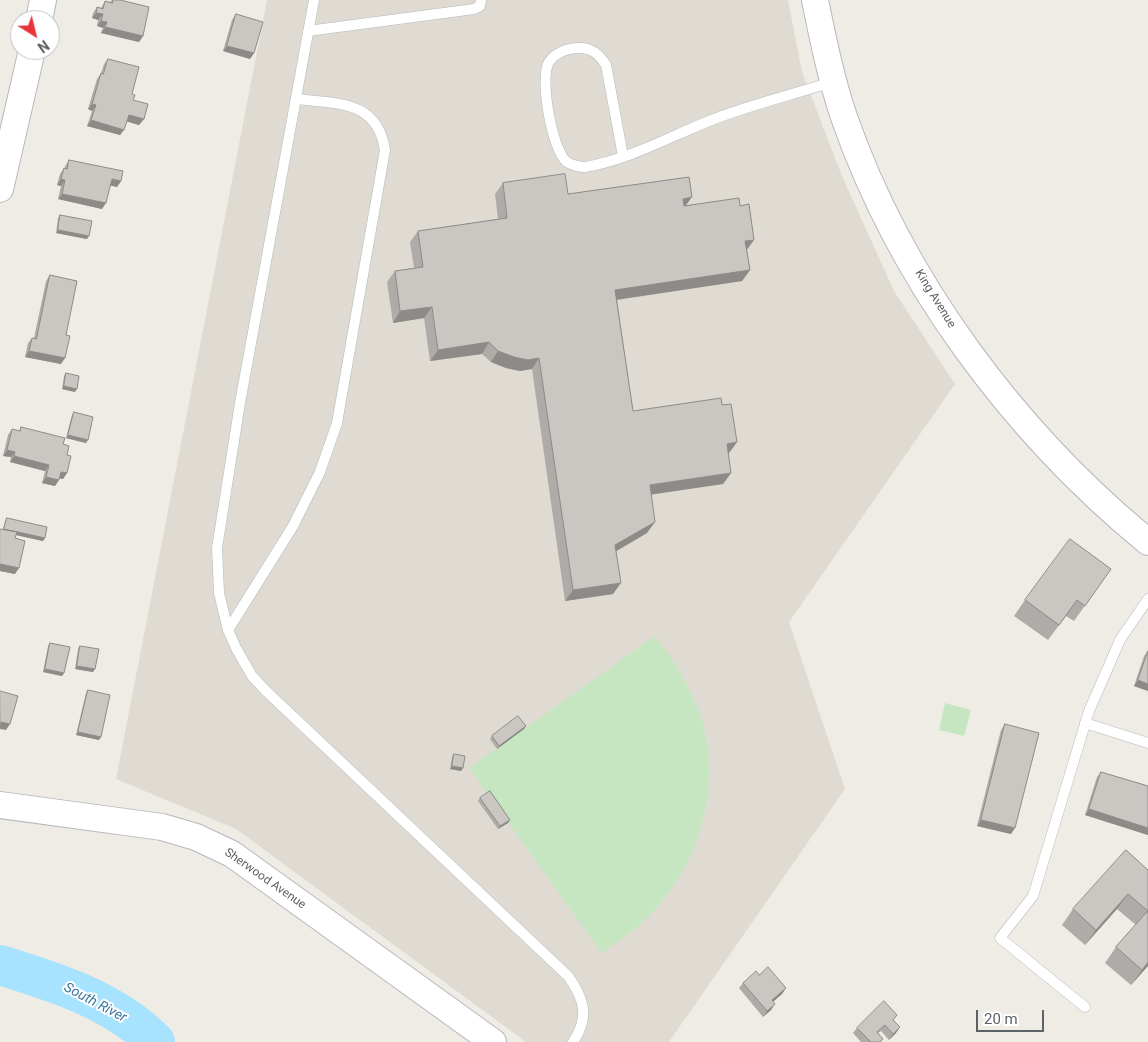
<!DOCTYPE html>
<style>
body{margin:0}
#map{position:relative;width:1148px;height:1042px;overflow:hidden;background:#efece5;font-family:Roboto,sans-serif}
canvas{display:block}
.north{position:absolute;left:10px;top:10px;width:50px;height:50px;box-sizing:border-box;background:#fff;border:1px solid #bec0c2;border-radius:50%;rotate:144deg;font-size:14px;font-weight:700;line-height:20px;text-align:center;color:#5d6266}
.north::after{content:'';display:block;margin:auto;width:18px;height:22px;background:#e7343a;clip-path:polygon(50% 0,100% 100%,50% 72%,0 100%)}
.scale{position:absolute;left:976px;top:1010px;width:68px;height:22px;box-sizing:border-box;border:2px solid #5d6266;border-top:0;padding-left:6px;font-size:15px;line-height:18px;white-space:nowrap;color:#5d6266;-webkit-text-stroke:4px #fff;paint-order:stroke}
</style>
<div id="map">
<canvas width="1148" height="1042"></canvas>
<div class="north">N</div>
<div class="scale">20 m</div>
</div>
<script>
const c = document.querySelector('canvas').getContext('2d');
c.lineJoin = 'round';
function fill(path, color) {
  c.fillStyle = color;
  c.fill(path, 'evenodd');
}
function trace(path, color, width, dash) {
  c.strokeStyle = color;
  c.lineWidth = width;
  c.lineCap = dash ? 'butt' : 'round';
  c.setLineDash(dash || []);
  c.stroke(path);
}
function drawText(font, color, halo, rows, align = 'center') {
  c.font = font + ' Roboto,sans-serif';
  c.lineWidth = 4;
  c.setLineDash([]);
  c.textBaseline = 'middle';
  c.strokeStyle = halo;
  c.fillStyle = color;
  for (const [text, x, y, turn = 0] of rows) {
    c.save();
    c.translate(x, y);
    c.rotate((+turn || 0) * Math.PI / 180);
    c.textAlign = isNaN(turn) ? turn : align;
    if (halo) c.strokeText(text, 0, 0);
    c.fillText(text, 0, 0);
    c.restore();
  }
}
fill(new Path2D(`
 M 267,0 L 788,0 L 802,72 L 842,176 L 894,291 L 955,384 L 789,622 L 845,789 L 669,1042 L 526,1042 L 236,829 L 116,779 Z`), '#dfdbd3');
fill(new Path2D(`
 M 655,636 C 671,657 686,679 696,704 C 726,775 702,862 650,915 C 636,930 618,941 602,953 L 469,768 Z
 M 945,703 L 971,710 L 964,736 L 939,730 Z`), '#c6e6c2');
trace(new Path2D(`
 M 0,965 C 55,982 114,1000 155,1042`), '#a7e2fe', 40);
const service = new Path2D(`
 M 314,0 L 240,403 L 217,548 L 219,593 L 228,630 L 236,648 L 252,676 L 266,691 L 568,976 C 584,998 590,1017 573,1042
 M 308,31 L 474,9 L 480,6 L 481,0
 M 623,156 L 606,65 C 599,54 592,48 579,48 C 568,48 556,52 549,62 C 539,77 552,151 567,162 C 571,165 580,167 585,167 C 628,160 669,137 709,121 C 749,105 791,95 832,82
 M 228,630 L 293,526 L 320,472 L 337,423 L 385,150 C 377,100 338,104 297,99
 M 1085,723 L 1148,743
 M 1085,1007 L 1000,938 L 1033,896 L 1089,711 L 1120,640 L 1148,599`);
const tertiary = new Path2D(`
 M 815,0 C 823,39 831,79 844,117 C 901,281 1014,432 1148,542
 M 39,20 L 43,0
 M 0,189 L 32,50
 M 0,805 L 162,827 L 196,837 L 232,854 L 493,1042`);
trace(service, '#b6b8bc', 11);
trace(tertiary, '#b6b8bc', 28);
trace(service, '#fff', 10);
trace(tertiary, '#fff', 26);
fill(new Path2D(`
 M 112,0 L 120,0 L 143,36 L 139,42 L 101,33 L 103,28 L 97,26 L 98,20 L 92,18 L 93,13 L 97,7 L 101,8 L 105,1 L 110,2 Z
 M 236,14 L 254,53 L 250,59 L 223,51 L 232,20 Z
 M 108,59 L 132,94 L 133,100 L 144,119 L 139,125 L 127,121 L 120,135 L 87,126 L 92,111 L 88,109 L 97,79 L 101,73 L 104,64 Z
 M 69,160 L 121,181 L 117,187 L 110,185 L 102,209 L 58,199 L 61,186 L 57,185 L 60,174 L 64,168 L 65,169 L 65,166 Z
 M 503,183 L 568,194 L 686,206 L 747,250 L 750,270 L 742,281 L 617,300 L 633,411 L 722,405 L 737,442 L 729,453 L 728,454 L 731,473 L 723,484 L 651,494 L 647,533 L 616,551 L 613,594 L 565,601 L 532,369 L 520,371 L 506,368 L 491,362 L 482,354 L 430,361 L 424,318 L 393,323 L 387,282 L 395,271 L 414,268 L 410,242 L 418,231 L 498,219 L 495,194 Z
 M 60,215 L 87,239 L 56,233 L 58,218 Z
 M 50,275 L 66,335 L 61,364 L 25,357 L 28,343 L 32,338 L 34,338 L 46,281 Z
 M 66,373 L 75,392 L 62,389 L 64,376 Z
 M 74,412 L 86,443 L 66,438 L 72,415 Z
 M 21,427 L 63,444 L 67,455 L 67,473 L 63,479 L 60,478 L 55,486 L 42,483 L 45,471 L 10,462 L 11,457 L 3,456 L 8,435 L 12,429 L 19,431 Z
 M 7,518 L 45,538 L 43,541 L 16,535 L 15,538 L 15,574 L 0,571 L 0,529 L 3,529 L 5,521 Z
 M 1111,569 L 1074,621 L 1066,616 L 1048,640 L 1014,616 L 1025,600 Z
 M 50,643 L 64,673 L 62,676 L 43,672 L 48,646 Z
 M 80,646 L 93,672 L 75,669 L 78,649 Z
 M 1148,651 L 1148,691 L 1134,686 L 1144,656 Z
 M 88,690 L 99,740 L 76,735 L 86,693 Z
 M 1005,724 L 1011,834 L 977,826 L 1001,730 Z
 M 526,726 L 524,729 L 497,749 L 490,739 L 492,736 Z
 M 454,754 L 463,768 L 461,771 L 450,769 L 452,757 Z
 M 1101,772 L 1148,786 L 1148,835 L 1085,815 L 1097,777 Z
 M 480,798 L 510,820 L 508,823 L 498,829 L 478,801 Z
 M 1148,870 L 1148,966 L 1131,985 L 1105,963 L 1116,947 L 1136,925 L 1117,909 L 1085,945 L 1062,925 L 1073,909 Z
 M 759,975 L 786,988 L 782,994 L 773,1002 L 771,1010 L 763,1017 L 739,988 L 743,983 Z
 M 894,1021 L 896,1033 L 889,1040 L 881,1031 L 878,1033 L 881,1042 L 861,1042 L 853,1033 L 857,1028 Z`), '#aeaba8');
fill(new Path2D(`
 M 96,13 L 103,14 L 98,20 L 92,18 Z
 M 101,21 L 107,22 L 103,28 L 97,26 Z
 M 105,27 L 143,36 L 139,42 L 101,33 Z
 M 227,46 L 254,53 L 250,59 L 223,51 Z
 M 92,104 L 96,105 L 92,111 L 88,109 Z
 M 129,115 L 144,119 L 139,125 L 125,121 Z
 M 91,120 L 124,130 L 120,135 L 87,126 Z
 M 61,179 L 65,180 L 61,186 L 57,185 Z
 M 112,179 L 121,181 L 117,187 L 108,185 Z
 M 62,194 L 106,203 L 102,209 L 58,199 Z
 M 692,197 L 684,208 L 683,199 Z
 M 58,230 L 89,236 L 87,239 L 56,233 Z
 M 754,240 L 746,251 L 745,241 Z
 M 750,270 L 742,281 L 607,301 L 615,290 Z
 M 432,307 L 424,318 L 393,323 L 400,311 Z
 M 489,342 L 482,354 L 430,361 L 438,350 Z
 M 29,351 L 65,358 L 61,364 L 25,357 Z
 M 498,351 L 539,358 L 532,369 L 520,371 L 506,368 L 491,362 Z
 M 64,386 L 77,389 L 75,392 L 62,389 Z
 M 68,435 L 88,440 L 86,443 L 66,438 Z
 M 737,442 L 729,453 L 719,455 L 727,444 Z
 M 7,450 L 15,452 L 11,457 L 3,456 Z
 M 14,456 L 49,465 L 45,471 L 10,462 Z
 M 61,472 L 67,473 L 63,479 L 57,478 Z
 M 731,473 L 723,484 L 642,496 L 650,485 Z
 M 46,477 L 59,480 L 55,486 L 42,483 Z
 M 655,522 L 647,533 L 608,556 L 615,545 Z
 M 4,529 L 45,538 L 43,541 L 2,532 Z
 M 0,564 L 19,568 L 15,574 L 0,571 Z
 M 621,583 L 613,594 L 565,601 L 573,590 Z
 M 77,666 L 95,669 L 93,672 L 75,669 Z
 M 45,669 L 64,673 L 62,676 L 43,672 Z
 M 1138,680 L 1148,684 L 1148,691 L 1134,686 Z
 M 1,722 L 10,724 L 6,730 L 0,729 Z
 M 526,726 L 524,729 L 497,749 L 499,746 Z
 M 78,732 L 101,737 L 99,740 L 76,735 Z
 M 452,766 L 463,768 L 461,771 L 450,769 Z
 M 1089,809 L 1148,828 L 1148,835 L 1085,815 Z
 M 510,820 L 508,823 L 498,829 L 500,826 Z
 M 981,820 L 1015,828 L 1011,834 L 977,826 Z
 M 1128,894 L 1117,909 L 1085,945 L 1096,930 Z
 M 1148,962 L 1148,966 L 1131,985 L 1142,970 Z
 M 786,988 L 782,994 L 768,1006 L 772,1000 Z
 M 775,1004 L 771,1010 L 763,1017 L 767,1011 Z
 M 900,1027 L 896,1033 L 889,1040 L 893,1034 Z`), '#8d8b88');
const building = new Path2D(`
 M 113,0 L 120,0 L 149,7 L 143,36 L 105,27 L 107,22 L 101,21 L 103,14 L 96,13 L 97,7 L 103,9 L 105,1 L 112,3 Z
 M 236,14 L 263,22 L 254,53 L 227,46 Z
 M 108,59 L 139,67 L 132,94 L 135,95 L 133,100 L 148,104 L 144,119 L 129,115 L 124,130 L 91,120 L 96,105 L 92,104 L 101,73 L 103,74 Z
 M 69,160 L 123,171 L 121,181 L 112,179 L 106,203 L 62,194 L 65,180 L 61,179 L 64,168 L 67,169 Z
 M 565,174 L 568,194 L 689,177 L 692,197 L 683,199 L 684,206 L 739,198 L 740,206 L 749,204 L 754,240 L 745,241 L 750,270 L 615,290 L 633,411 L 721,398 L 722,405 L 731,404 L 737,442 L 727,444 L 731,473 L 650,485 L 655,522 L 615,545 L 621,583 L 573,590 L 539,358 L 528,360 L 514,357 L 498,351 L 489,342 L 438,350 L 432,307 L 400,311 L 395,271 L 423,267 L 418,231 L 507,218 L 503,183 Z
 M 60,215 L 92,221 L 89,236 L 58,230 Z
 M 50,275 L 77,281 L 66,335 L 70,336 L 65,358 L 29,351 L 32,338 L 36,339 Z
 M 66,373 L 79,376 L 77,389 L 64,386 Z
 M 74,412 L 93,417 L 88,440 L 68,435 Z
 M 21,427 L 65,438 L 63,444 L 69,446 L 67,455 L 71,456 L 67,473 L 61,472 L 59,480 L 46,477 L 49,465 L 14,456 L 15,452 L 7,450 L 12,429 L 20,431 Z
 M 7,518 L 47,527 L 45,538 L 4,529 Z
 M 0,529 L 17,532 L 15,538 L 25,541 L 19,568 L 0,564 Z
 M 1070,539 L 1111,569 L 1085,606 L 1077,600 L 1059,625 L 1025,600 Z
 M 50,643 L 70,647 L 64,673 L 45,669 Z
 M 80,646 L 99,649 L 95,669 L 77,666 Z
 M 1148,651 L 1148,684 L 1138,680 Z
 M 88,690 L 110,695 L 101,737 L 78,732 Z
 M 0,691 L 18,696 L 10,724 L 1,722 L 0,728 Z
 M 518,716 L 526,726 L 499,746 L 492,736 Z
 M 1005,724 L 1039,733 L 1015,828 L 981,820 Z
 M 454,754 L 465,756 L 463,768 L 452,766 Z
 M 1101,772 L 1148,786 L 1148,828 L 1089,809 Z
 M 490,791 L 510,820 L 500,826 L 480,798 Z
 M 1126,850 L 1148,870 L 1148,911 L 1128,894 L 1096,930 L 1073,909 Z
 M 1148,911 L 1148,962 L 1142,970 L 1116,947 Z
 M 768,967 L 786,988 L 772,1000 L 775,1004 L 767,1011 L 743,983 L 756,971 L 759,975 Z
 M 884,1001 L 897,1015 L 893,1020 L 900,1027 L 893,1034 L 885,1025 L 877,1032 L 883,1039 L 880,1042 L 871,1042 L 857,1028 Z`);
fill(building, '#cac7c3');
trace(building, '#8d8b88', 1);
drawText('12px', '#5d6266', '#fff', [
 ["King Avenue",935,299,58],
 ["Sherwood Avenue",265,879,35]
]);
drawText('italic 14px', '#3d789f', '#fff', [
 ["South River",95,1003,28]
]);
</script>
